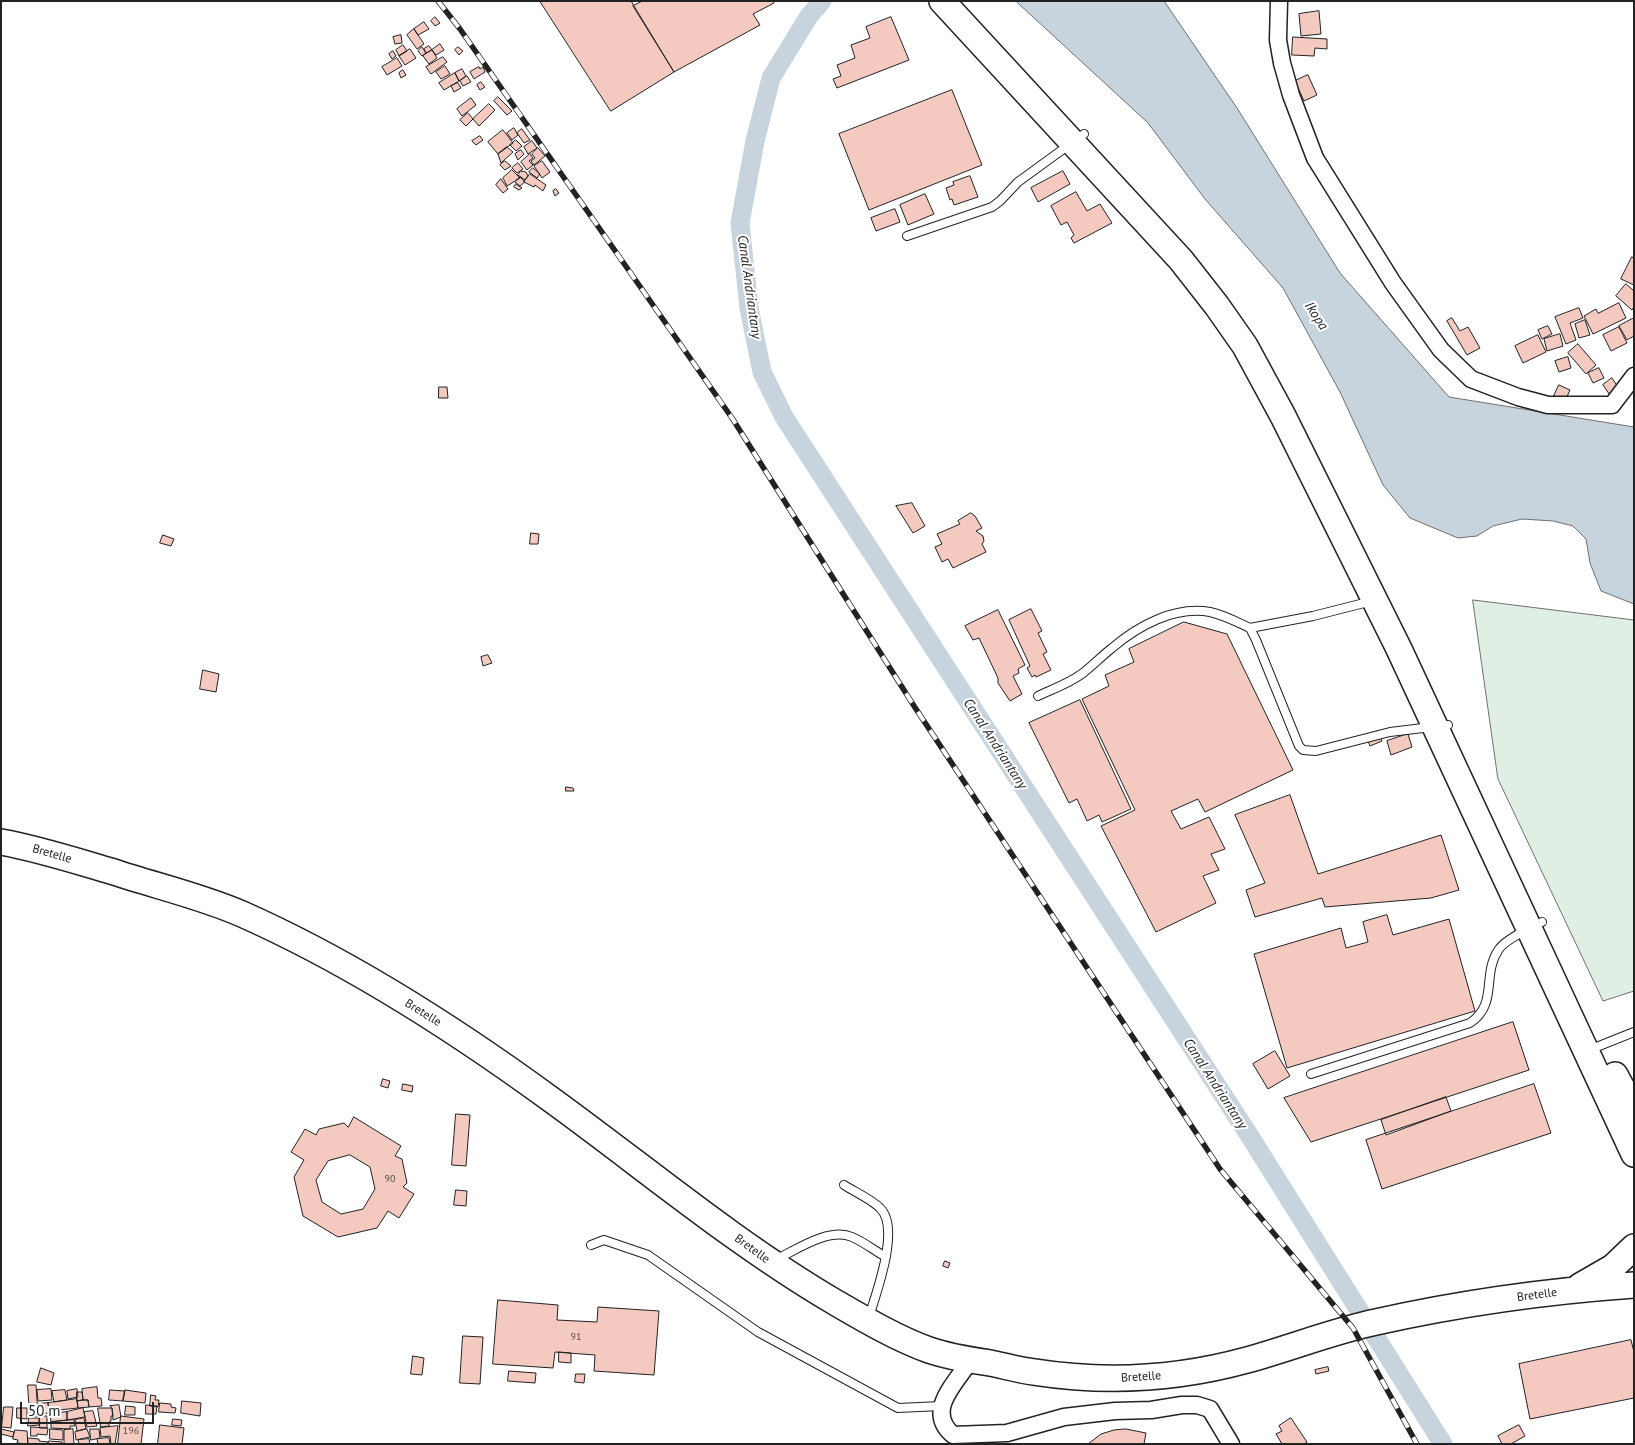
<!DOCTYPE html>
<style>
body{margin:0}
#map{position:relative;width:1635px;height:1445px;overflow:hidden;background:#fff;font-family:"PT Sans",sans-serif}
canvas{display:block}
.frame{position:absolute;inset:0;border:2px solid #222;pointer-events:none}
.scale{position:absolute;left:20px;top:1402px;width:134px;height:22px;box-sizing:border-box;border:2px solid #222;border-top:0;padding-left:6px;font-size:15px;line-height:18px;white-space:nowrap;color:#222;-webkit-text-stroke:4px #fff;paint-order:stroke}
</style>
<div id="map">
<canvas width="1635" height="1445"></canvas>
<div class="frame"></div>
<div class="scale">50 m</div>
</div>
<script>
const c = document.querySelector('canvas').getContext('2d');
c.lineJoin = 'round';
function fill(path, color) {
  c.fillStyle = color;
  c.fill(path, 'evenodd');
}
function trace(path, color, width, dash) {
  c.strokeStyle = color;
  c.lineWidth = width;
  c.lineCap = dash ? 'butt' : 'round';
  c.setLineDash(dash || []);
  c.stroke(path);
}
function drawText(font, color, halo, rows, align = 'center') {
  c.font = font + ' "PT Sans",sans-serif';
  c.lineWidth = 4;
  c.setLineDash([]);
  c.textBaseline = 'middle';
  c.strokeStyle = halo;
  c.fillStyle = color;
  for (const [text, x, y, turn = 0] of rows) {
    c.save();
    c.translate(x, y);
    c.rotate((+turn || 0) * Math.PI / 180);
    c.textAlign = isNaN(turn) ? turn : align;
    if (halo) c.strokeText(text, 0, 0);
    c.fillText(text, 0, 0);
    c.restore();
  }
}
const green = new Path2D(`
 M 1473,600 L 1634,620 L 1634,991 L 1603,1001 L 1498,779 Z`);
fill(green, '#e0efe3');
trace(green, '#6f6f6f', 1);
const water = new Path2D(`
 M 1016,1 L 1164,1 L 1237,108 L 1340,273 L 1449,397 L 1634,427 L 1634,604 L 1601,591 L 1590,563 L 1586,539 L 1573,526 L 1553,521 L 1522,519 L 1493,526 L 1477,536 L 1458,538 L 1410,518 L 1383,485 L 1340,392 L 1283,288 L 1205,199 L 1148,123 Z`);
fill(water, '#c7d3dd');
trace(water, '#6f6f6f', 1);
trace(new Path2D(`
 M 822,1 L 809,16 L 771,78 L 755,141 L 740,223 L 749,308 L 762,372 L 784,417 L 1249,1135 L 1443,1444`), '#c7d3dd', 19);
const building = new Path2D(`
 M 540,1 L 631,1 L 674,72 L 611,111 Z
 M 643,1 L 773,1 L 774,3 L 753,14 L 760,25 L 674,72 L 633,6 Z
 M 1319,11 L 1321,34 L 1301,36 L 1299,14 Z
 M 435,17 L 440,23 L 435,26 L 431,21 Z
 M 891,17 L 909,60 L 837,88 L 833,79 L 841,76 L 837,65 L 855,58 L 851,45 L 870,38 L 866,27 Z
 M 424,22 L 429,29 L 418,35 L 414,29 Z
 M 414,29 L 424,44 L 417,49 L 407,35 Z
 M 401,35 L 402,43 L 395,44 L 393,37 Z
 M 1293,37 L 1327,39 L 1327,49 L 1315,48 L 1314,56 L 1292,55 Z
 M 440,44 L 444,50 L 436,55 L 432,50 Z
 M 403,45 L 407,51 L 399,56 L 396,50 Z
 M 429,46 L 432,50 L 426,53 L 424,49 Z
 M 422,47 L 426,53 L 422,56 L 418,51 Z
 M 458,47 L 463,51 L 459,55 L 455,50 Z
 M 410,49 L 416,58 L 405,65 L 399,56 Z
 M 432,50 L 437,58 L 429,64 L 423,56 Z
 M 393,51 L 396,56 L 392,59 L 389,54 Z
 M 443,57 L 447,62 L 431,74 L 426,67 Z
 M 397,58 L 402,66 L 387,75 L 382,67 Z
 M 445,66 L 450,74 L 441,79 L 436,72 Z
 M 479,67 L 480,69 L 483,67 L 485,72 L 474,79 L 470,72 Z
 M 462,69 L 466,76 L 459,81 L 455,73 Z
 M 403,70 L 406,75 L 401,78 L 399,73 Z
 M 455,73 L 459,81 L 444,90 L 439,83 Z
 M 1308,75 L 1317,95 L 1304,101 L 1295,81 Z
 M 467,76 L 471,82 L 463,86 L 460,81 Z
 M 481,82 L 485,87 L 480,90 L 477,85 Z
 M 458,83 L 461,88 L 454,92 L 451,86 Z
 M 952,90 L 982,165 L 869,210 L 839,134 Z
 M 498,97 L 512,111 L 507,115 L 494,101 Z
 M 471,98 L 476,105 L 462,116 L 457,109 Z
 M 489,104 L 495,110 L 479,126 L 473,119 Z
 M 468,113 L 473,119 L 466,126 L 460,120 Z
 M 514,128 L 518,135 L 512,140 L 507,133 Z
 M 522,129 L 530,140 L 524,143 L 517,133 Z
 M 503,130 L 513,143 L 498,154 L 488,142 Z
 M 480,136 L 483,140 L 476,145 L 472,141 Z
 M 516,140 L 522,146 L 516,151 L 510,145 Z
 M 532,141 L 537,148 L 528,154 L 524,147 Z
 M 507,147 L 513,152 L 501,163 L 498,154 Z
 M 538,148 L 545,156 L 534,165 L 531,161 L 535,158 L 532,154 Z
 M 521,150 L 524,154 L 518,160 L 515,154 Z
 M 530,154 L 533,158 L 529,161 L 533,165 L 527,170 L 521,162 Z
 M 505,161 L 511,166 L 505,170 L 500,165 Z
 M 542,161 L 550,172 L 542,178 L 534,166 Z
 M 518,163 L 523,169 L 517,173 L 512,168 Z
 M 533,168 L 540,174 L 537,178 L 529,172 Z
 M 512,170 L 520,178 L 507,186 L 503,178 Z
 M 521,171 L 526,172 L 528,176 L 525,180 L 518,175 Z
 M 1063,171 L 1070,184 L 1038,202 L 1031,188 Z
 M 530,174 L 546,185 L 543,191 L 535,185 L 534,187 L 524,182 Z
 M 970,176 L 978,197 L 954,205 L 952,199 L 950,200 L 946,188 L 954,185 L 953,182 Z
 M 520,177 L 525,182 L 520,186 L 515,182 Z
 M 501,179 L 508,189 L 503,193 L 496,185 Z
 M 516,184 L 522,188 L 519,190 L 514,187 Z
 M 556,189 L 559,193 L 555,196 L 553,191 Z
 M 1076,192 L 1087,211 L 1100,204 L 1112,223 L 1074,243 L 1071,238 L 1074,235 L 1067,222 L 1061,225 L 1051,206 Z
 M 925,194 L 934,214 L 908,225 L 900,205 Z
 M 895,209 L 900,222 L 876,231 L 871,218 Z
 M 1632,257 L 1634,258 L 1634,285 L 1621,279 Z
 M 1626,284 L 1634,291 L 1634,307 L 1632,310 L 1616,296 Z
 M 1619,303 L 1626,318 L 1593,334 L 1584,316 L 1596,309 L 1598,313 Z
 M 1579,308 L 1583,318 L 1570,323 L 1576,340 L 1566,344 L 1555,317 Z
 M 1452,318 L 1460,331 L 1468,327 L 1480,348 L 1467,355 L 1447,321 Z
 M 1634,318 L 1634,336 L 1627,340 L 1619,326 Z
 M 1585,320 L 1590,335 L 1579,338 L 1575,324 Z
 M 1548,326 L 1552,334 L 1542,339 L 1538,330 Z
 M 1619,327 L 1627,343 L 1611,351 L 1603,335 Z
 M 1560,334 L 1563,346 L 1547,351 L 1544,339 Z
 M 1538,335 L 1546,352 L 1523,363 L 1515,346 Z
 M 1578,344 L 1596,365 L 1586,374 L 1568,353 Z
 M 1568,357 L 1571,368 L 1559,372 L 1555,361 Z
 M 1599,368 L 1604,378 L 1593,383 L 1588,373 Z
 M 1612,378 L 1623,395 L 1614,401 L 1603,385 Z
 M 1559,385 L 1570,390 L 1565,401 L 1554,396 Z
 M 439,387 L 447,387 L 448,398 L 439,398 Z
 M 912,503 L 925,526 L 913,533 L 896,506 Z
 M 971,513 L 975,516 L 982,528 L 976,531 L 983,536 L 984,541 L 982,544 L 986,552 L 953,568 L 948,559 L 942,562 L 935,547 L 942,544 L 937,534 L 960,524 L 958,521 Z
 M 531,533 L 539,534 L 538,544 L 530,544 Z
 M 163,535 L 174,539 L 171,546 L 160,543 Z
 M 1031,609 L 1042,631 L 1038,633 L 1047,652 L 1043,654 L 1051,670 L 1036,677 L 1035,675 L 1032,677 L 1027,668 L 1030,666 L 1009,620 Z
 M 998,610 L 1025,665 L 1018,669 L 1019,673 L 1013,676 L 1022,694 L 1010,701 L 998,683 L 998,678 L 979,638 L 973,640 L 965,626 Z
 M 1184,622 L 1227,634 L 1293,770 L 1205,812 L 1198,799 L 1171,811 L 1181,829 L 1209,817 L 1225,849 L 1211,854 L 1219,870 L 1203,876 L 1216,903 L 1156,932 L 1101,826 L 1135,810 L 1082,699 L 1109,686 L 1105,675 L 1134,662 L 1129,649 Z
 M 488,655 L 492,663 L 483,666 L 481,657 Z
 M 203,670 L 219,674 L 216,692 L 200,689 Z
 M 1080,700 L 1131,809 L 1102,822 L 1099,815 L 1087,821 L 1077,799 L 1069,803 L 1029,723 Z
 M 1378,731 L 1382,741 L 1370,746 L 1366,736 Z
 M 1408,734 L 1412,747 L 1391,755 L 1387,741 Z
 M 566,787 L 573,788 L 574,791 L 566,791 Z
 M 1290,795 L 1318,874 L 1441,835 L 1459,890 L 1431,898 L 1325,907 L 1322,898 L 1255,917 L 1246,890 L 1265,883 L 1235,815 Z
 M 1387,915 L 1393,935 L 1449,919 L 1475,1011 L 1287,1068 L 1254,954 L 1341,928 L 1346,948 L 1368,942 L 1363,922 Z
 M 1513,1022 L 1529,1070 L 1311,1142 L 1284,1098 Z
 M 1275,1051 L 1290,1076 L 1268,1089 L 1253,1064 Z
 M 383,1079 L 390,1081 L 388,1088 L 381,1086 Z
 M 403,1084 L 413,1086 L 412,1092 L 402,1090 Z
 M 1534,1084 L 1551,1133 L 1382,1189 L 1366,1140 Z
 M 1446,1097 L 1451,1111 L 1386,1135 L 1381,1120 Z
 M 456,1114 L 470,1115 L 466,1166 L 452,1165 Z
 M 354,1117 L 401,1146 L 395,1156 L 402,1159 L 407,1183 L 403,1187 L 414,1194 L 399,1218 L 388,1211 L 377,1228 L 338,1237 L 303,1216 L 294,1177 L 304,1160 L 291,1152 L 305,1129 L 316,1135 L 319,1129 L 344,1123 L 348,1127 ZM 350,1155 L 370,1167 L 375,1189 L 363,1209 L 341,1214 L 322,1202 L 316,1180 L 328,1161 Z
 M 456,1190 L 467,1191 L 466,1206 L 454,1205 Z
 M 945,1261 L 950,1263 L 948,1268 L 943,1266 Z
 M 498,1300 L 558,1305 L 557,1320 L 597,1322 L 598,1307 L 659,1311 L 654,1375 L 594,1371 L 595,1355 L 555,1352 L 553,1368 L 493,1364 Z
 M 463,1336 L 483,1337 L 480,1384 L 460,1383 Z
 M 1631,1340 L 1634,1352 L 1634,1398 L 1530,1419 L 1519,1364 Z
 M 559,1352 L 571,1353 L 571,1363 L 559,1362 Z
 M 413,1356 L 424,1358 L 422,1375 L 411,1374 Z
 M 1328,1367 L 1329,1371 L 1316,1374 L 1315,1370 Z
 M 41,1368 L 54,1373 L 51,1385 L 37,1382 Z
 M 509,1371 L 536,1373 L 535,1383 L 508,1381 Z
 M 576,1374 L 585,1374 L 584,1383 L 575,1382 Z
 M 28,1385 L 36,1385 L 38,1416 L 30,1416 Z
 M 97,1387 L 98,1398 L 101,1398 L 102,1406 L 89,1407 L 88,1400 L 83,1400 L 82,1389 Z
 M 51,1389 L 52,1400 L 38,1401 L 37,1390 Z
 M 77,1389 L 78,1397 L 68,1399 L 67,1391 Z
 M 65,1390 L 67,1400 L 54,1402 L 52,1391 Z
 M 110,1390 L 125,1391 L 123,1401 L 109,1400 Z
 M 125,1390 L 146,1393 L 145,1403 L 123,1401 Z
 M 77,1392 L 82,1392 L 83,1400 L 77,1401 Z
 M 151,1395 L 156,1396 L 155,1400 L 159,1400 L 158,1407 L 150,1406 Z
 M 77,1399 L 78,1408 L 49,1411 L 48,1403 Z
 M 83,1400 L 88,1400 L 89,1407 L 78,1408 L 77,1401 Z
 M 182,1401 L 201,1403 L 200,1416 L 181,1413 Z
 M 48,1403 L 49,1413 L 39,1414 L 38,1404 Z
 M 160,1403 L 171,1404 L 171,1407 L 176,1408 L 175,1413 L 159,1412 Z
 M 119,1405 L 121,1417 L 113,1420 L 112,1408 L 110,1406 Z
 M 146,1405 L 157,1406 L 156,1414 L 146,1414 Z
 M 126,1406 L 135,1407 L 135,1415 L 125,1415 Z
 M 4,1407 L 13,1407 L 11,1428 L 2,1427 Z
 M 17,1408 L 27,1408 L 27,1419 L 17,1418 Z
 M 83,1408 L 85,1417 L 67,1420 L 67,1412 Z
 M 98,1408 L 112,1408 L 113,1416 L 111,1416 L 111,1421 L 109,1422 L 109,1426 L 101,1427 Z
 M 93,1411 L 97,1426 L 87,1427 L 84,1412 Z
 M 67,1412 L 67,1420 L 51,1422 L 50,1414 Z
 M 40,1416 L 47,1416 L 47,1428 L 40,1428 Z
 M 121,1416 L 144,1419 L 141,1444 L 118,1444 Z
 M 29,1418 L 39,1418 L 39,1425 L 28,1426 Z
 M 84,1418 L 86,1429 L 77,1431 L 75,1420 Z
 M 1291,1418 L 1307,1442 L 1304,1444 L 1282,1444 L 1276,1434 L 1282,1431 L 1279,1426 Z
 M 173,1419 L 182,1420 L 181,1426 L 172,1425 Z
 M 74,1420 L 75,1426 L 70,1426 L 70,1429 L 51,1428 L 51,1422 Z
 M 160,1425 L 184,1428 L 182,1444 L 158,1444 Z
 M 1519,1425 L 1525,1436 L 1511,1444 L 1502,1444 L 1498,1436 Z
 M 118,1426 L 115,1444 L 111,1444 L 110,1436 L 101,1437 L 100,1428 Z
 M 31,1427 L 48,1428 L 47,1435 L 37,1434 L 37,1436 L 31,1436 Z
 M 1,1429 L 14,1432 L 13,1437 L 1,1434 Z
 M 50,1429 L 63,1430 L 63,1440 L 50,1439 Z
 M 73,1429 L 74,1444 L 64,1444 L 64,1430 Z
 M 87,1429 L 90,1437 L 76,1440 L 75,1432 Z
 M 90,1429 L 99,1429 L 100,1438 L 91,1440 Z
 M 1126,1429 L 1146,1433 L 1144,1444 L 1088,1444 L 1101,1434 L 1114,1430 Z
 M 15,1430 L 27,1431 L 28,1444 L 17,1443 L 18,1440 L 13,1439 Z
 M 28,1438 L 39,1439 L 39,1441 L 48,1442 L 48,1444 L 28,1444 Z
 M 109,1438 L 110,1444 L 98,1444 L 97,1439 Z
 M 89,1439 L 90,1444 L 79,1444 L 78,1440 Z
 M 49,1441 L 62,1442 L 62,1444 L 48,1444 Z`);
fill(building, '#f3c9c0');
trace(building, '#222', 1);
const lane = new Path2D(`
 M 907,236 L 992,207 L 1000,201 L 1018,182 L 1084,134
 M 1372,601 L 1313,616 L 1250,628 L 1256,640 L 1299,746 L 1303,750 L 1316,751 L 1390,732 L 1448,725
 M 1038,696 C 1053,689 1070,683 1083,673 C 1093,665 1102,656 1112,648 C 1139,625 1175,606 1210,612 C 1224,615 1237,622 1250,628
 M 1589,1050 L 1634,1032
 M 1311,1074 L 1470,1023 C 1499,1003 1481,975 1499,949 C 1506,939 1530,928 1542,922
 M 844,1185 C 855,1192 871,1199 880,1208 C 901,1228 876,1293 869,1317
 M 591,1245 L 604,1240 L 648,1255 L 758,1332 L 898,1408 L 941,1406
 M 775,1260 C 796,1250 829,1227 852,1237 C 864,1242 875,1251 886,1257`);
const street = new Path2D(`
 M 1279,1 L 1278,40 L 1282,63 L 1291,95 L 1315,158 L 1393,283 L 1441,350 L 1471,379 L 1518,397 L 1548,405 L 1612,405 L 1634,376
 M 970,1361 C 955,1384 925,1411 953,1435 L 1007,1433 L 1064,1417 L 1115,1411 L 1151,1410 L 1182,1405 L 1197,1405 L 1210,1409 L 1231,1444`);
const primary = new Path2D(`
 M 942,1 L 1181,260 L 1217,306 L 1245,346 L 1283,416 L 1399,649 L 1634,1154
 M 1,842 C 40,849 76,861 114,872 C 156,886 201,896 242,914 C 350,962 453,1028 549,1098 C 643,1166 733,1242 833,1301 C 864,1319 896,1338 929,1350 C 949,1357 970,1360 990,1363 C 1005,1366 1019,1370 1034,1372 C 1105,1383 1178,1379 1247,1360 C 1291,1348 1333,1331 1376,1322 C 1461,1303 1548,1291 1634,1285
 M 1615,1075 L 1634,1110
 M 1580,1286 L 1613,1267 L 1634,1247`);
trace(lane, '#222', 10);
trace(street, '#222', 19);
trace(primary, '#222', 28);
trace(lane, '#fff', 8);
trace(street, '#fff', 16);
trace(primary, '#fff', 25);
const rail = new Path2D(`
 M 438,1 L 460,29 L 732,418 L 914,706 L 1220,1169 L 1353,1328 L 1417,1444`);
trace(rail, '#222', 5.5);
trace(rail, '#fff', 4, [11]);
drawText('10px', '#564c4a', null, [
 ["90",390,1179],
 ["91",576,1337],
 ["196",131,1431]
]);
drawText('12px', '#222', '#fff', [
 ["Bretelle",52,854,16],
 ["Bretelle",423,1013,32],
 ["Bretelle",752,1249,36],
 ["Bretelle",1537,1295,-8],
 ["Bretelle",1141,1377,-4]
]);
drawText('italic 14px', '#222', '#fff', [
 ["Canal Andriantany",749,287,82],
 ["Ikopa",1316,316,57],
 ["Canal Andriantany",995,744,57],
 ["Canal Andriantany",1215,1084,57]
]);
</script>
